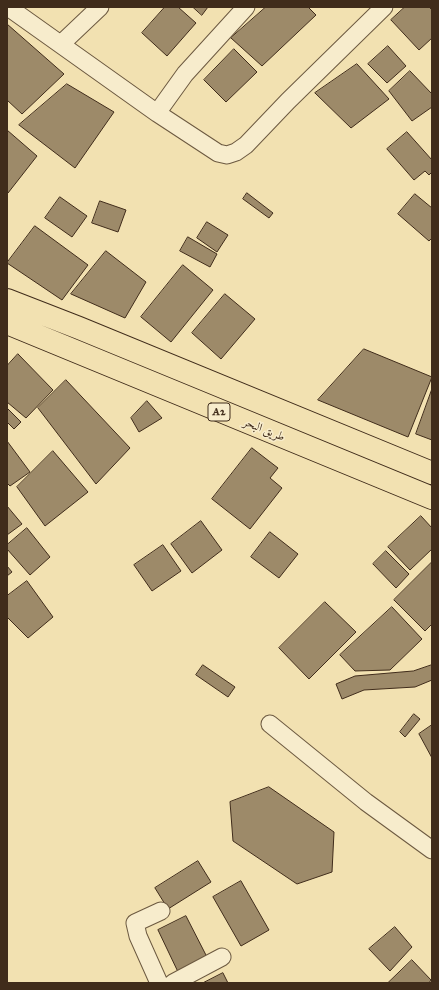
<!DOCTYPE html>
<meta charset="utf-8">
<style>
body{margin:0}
#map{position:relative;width:439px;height:990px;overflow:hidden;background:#f2e1b1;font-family:"IM FELL Great Primer",serif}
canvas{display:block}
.frame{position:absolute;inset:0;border:8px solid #402c1b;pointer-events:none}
</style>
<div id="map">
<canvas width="439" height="990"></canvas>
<div class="frame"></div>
</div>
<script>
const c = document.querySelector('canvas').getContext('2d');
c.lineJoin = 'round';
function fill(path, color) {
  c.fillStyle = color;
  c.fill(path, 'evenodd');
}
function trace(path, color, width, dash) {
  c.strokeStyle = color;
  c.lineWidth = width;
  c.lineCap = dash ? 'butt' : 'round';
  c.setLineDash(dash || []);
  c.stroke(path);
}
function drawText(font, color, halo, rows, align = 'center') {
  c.font = font + ' "IM FELL Great Primer",Amiri,serif';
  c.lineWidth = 3;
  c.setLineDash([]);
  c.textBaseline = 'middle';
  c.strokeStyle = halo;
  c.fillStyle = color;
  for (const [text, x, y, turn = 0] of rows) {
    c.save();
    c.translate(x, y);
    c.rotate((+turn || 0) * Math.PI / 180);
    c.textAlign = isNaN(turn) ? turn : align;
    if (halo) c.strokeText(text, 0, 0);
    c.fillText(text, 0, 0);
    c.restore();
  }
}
const building = new Path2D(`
 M 165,7 L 178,7 L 196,23 L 167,56 L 142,33 Z
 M 193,7 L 208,7 L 202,15 Z
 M 266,7 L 308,7 L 316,15 L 262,66 L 231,38 Z
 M 405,7 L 429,7 L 432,10 L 432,38 L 419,50 L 391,20 Z
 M 7,24 L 64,74 L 22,114 L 7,100 Z
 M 388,46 L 406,66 L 387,83 L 368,64 Z
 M 234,49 L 257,72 L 226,102 L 204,80 Z
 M 357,64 L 389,99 L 351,128 L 315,93 Z
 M 410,71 L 432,94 L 432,107 L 412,121 L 389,91 Z
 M 67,84 L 114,112 L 75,168 L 19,125 Z
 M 7,130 L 37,156 L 8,193 L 7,193 Z
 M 407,132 L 432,160 L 432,172 L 429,175 L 425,171 L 414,180 L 387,149 Z
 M 247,193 L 273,213 L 269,218 L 243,199 Z
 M 415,194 L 432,208 L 432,238 L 429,241 L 398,214 Z
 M 60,197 L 87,216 L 72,237 L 45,218 Z
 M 100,201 L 126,210 L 118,232 L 92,223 Z
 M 207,222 L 228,235 L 217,252 L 197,238 Z
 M 35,226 L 88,265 L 62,300 L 7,263 Z
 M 188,237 L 217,254 L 210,267 L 180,251 Z
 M 106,251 L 146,282 L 125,318 L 71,294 Z
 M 183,265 L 213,290 L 171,342 L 141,317 Z
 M 225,294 L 255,319 L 221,359 L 192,333 Z
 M 364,349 L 432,377 L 408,437 L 318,400 Z
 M 18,354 L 53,390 L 26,418 L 7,402 L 7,366 Z
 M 66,380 L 130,448 L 96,484 L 38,408 Z
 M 432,389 L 432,440 L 416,434 Z
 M 147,401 L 162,418 L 139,432 L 131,418 Z
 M 7,408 L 21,422 L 14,429 L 7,422 Z
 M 7,441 L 30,472 L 10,486 L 7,483 Z
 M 252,448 L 278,468 L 270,478 L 282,488 L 250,529 L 212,499 Z
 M 53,451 L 88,492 L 45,526 L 17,487 Z
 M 7,506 L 22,524 L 7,535 Z
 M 421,516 L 432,528 L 432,549 L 410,570 L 388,547 Z
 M 201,521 L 222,550 L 192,573 L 171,544 Z
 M 27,528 L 50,557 L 30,575 L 7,549 L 7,545 Z
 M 270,532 L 298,554 L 279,578 L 251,557 Z
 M 163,545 L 181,571 L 152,591 L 134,565 Z
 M 386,551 L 409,574 L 396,588 L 373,564 Z
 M 432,562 L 432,624 L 425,631 L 394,600 Z
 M 7,566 L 12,572 L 7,576 Z
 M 27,581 L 53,617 L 28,638 L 7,617 L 7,596 Z
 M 325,602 L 356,632 L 309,679 L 279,648 Z
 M 392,607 L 422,639 L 390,670 L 355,671 L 340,655 Z
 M 203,665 L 235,687 L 228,697 L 196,675 Z
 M 432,665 L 432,680 L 415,687 L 364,690 L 342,699 L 336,684 L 355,676 L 413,671 Z
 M 414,714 L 420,719 L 405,737 L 400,732 Z
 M 432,725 L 432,758 L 419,734 Z
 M 269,787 L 334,832 L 332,872 L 297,884 L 233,841 L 230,802 Z
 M 198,861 L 211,882 L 168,909 L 155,888 Z
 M 241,881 L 269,930 L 241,946 L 213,897 Z
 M 186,916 L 208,959 L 179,974 L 158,930 Z
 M 395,927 L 412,947 L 390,971 L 369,949 Z
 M 412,960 L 431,980 L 429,983 L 388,983 Z
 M 223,973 L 228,983 L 203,983 Z`);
fill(building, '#9d8a69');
trace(building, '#402c1b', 1);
const street = new Path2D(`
 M 8,7 L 157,113 L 218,153 L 227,155 L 236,152 L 246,145 L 288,101 L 384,7
 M 61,44 L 100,7
 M 157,113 L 185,74 L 246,7
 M 270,724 L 366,802 L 432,850
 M 159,983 L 138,936 L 135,923 L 161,911
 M 173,983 L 222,957`);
const highway = new Path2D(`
 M 7,300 L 79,328 L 432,473
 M 7,323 L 432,498`);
trace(street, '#6c5940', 19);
trace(highway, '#402c1b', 24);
trace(street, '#f7eccc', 17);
trace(highway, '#f2e1b1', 22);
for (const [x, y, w] of [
 [219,412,22]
]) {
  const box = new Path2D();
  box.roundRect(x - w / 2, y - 9, w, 18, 3);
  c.fillStyle = '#f7eccc';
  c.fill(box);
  trace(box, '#402c1b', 1);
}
drawText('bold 11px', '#402c1b', null, [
 ["A2",219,412]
]);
drawText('12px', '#402c1b', '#f7eccc', [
 ["طريق البحر",264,430,22]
]);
</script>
